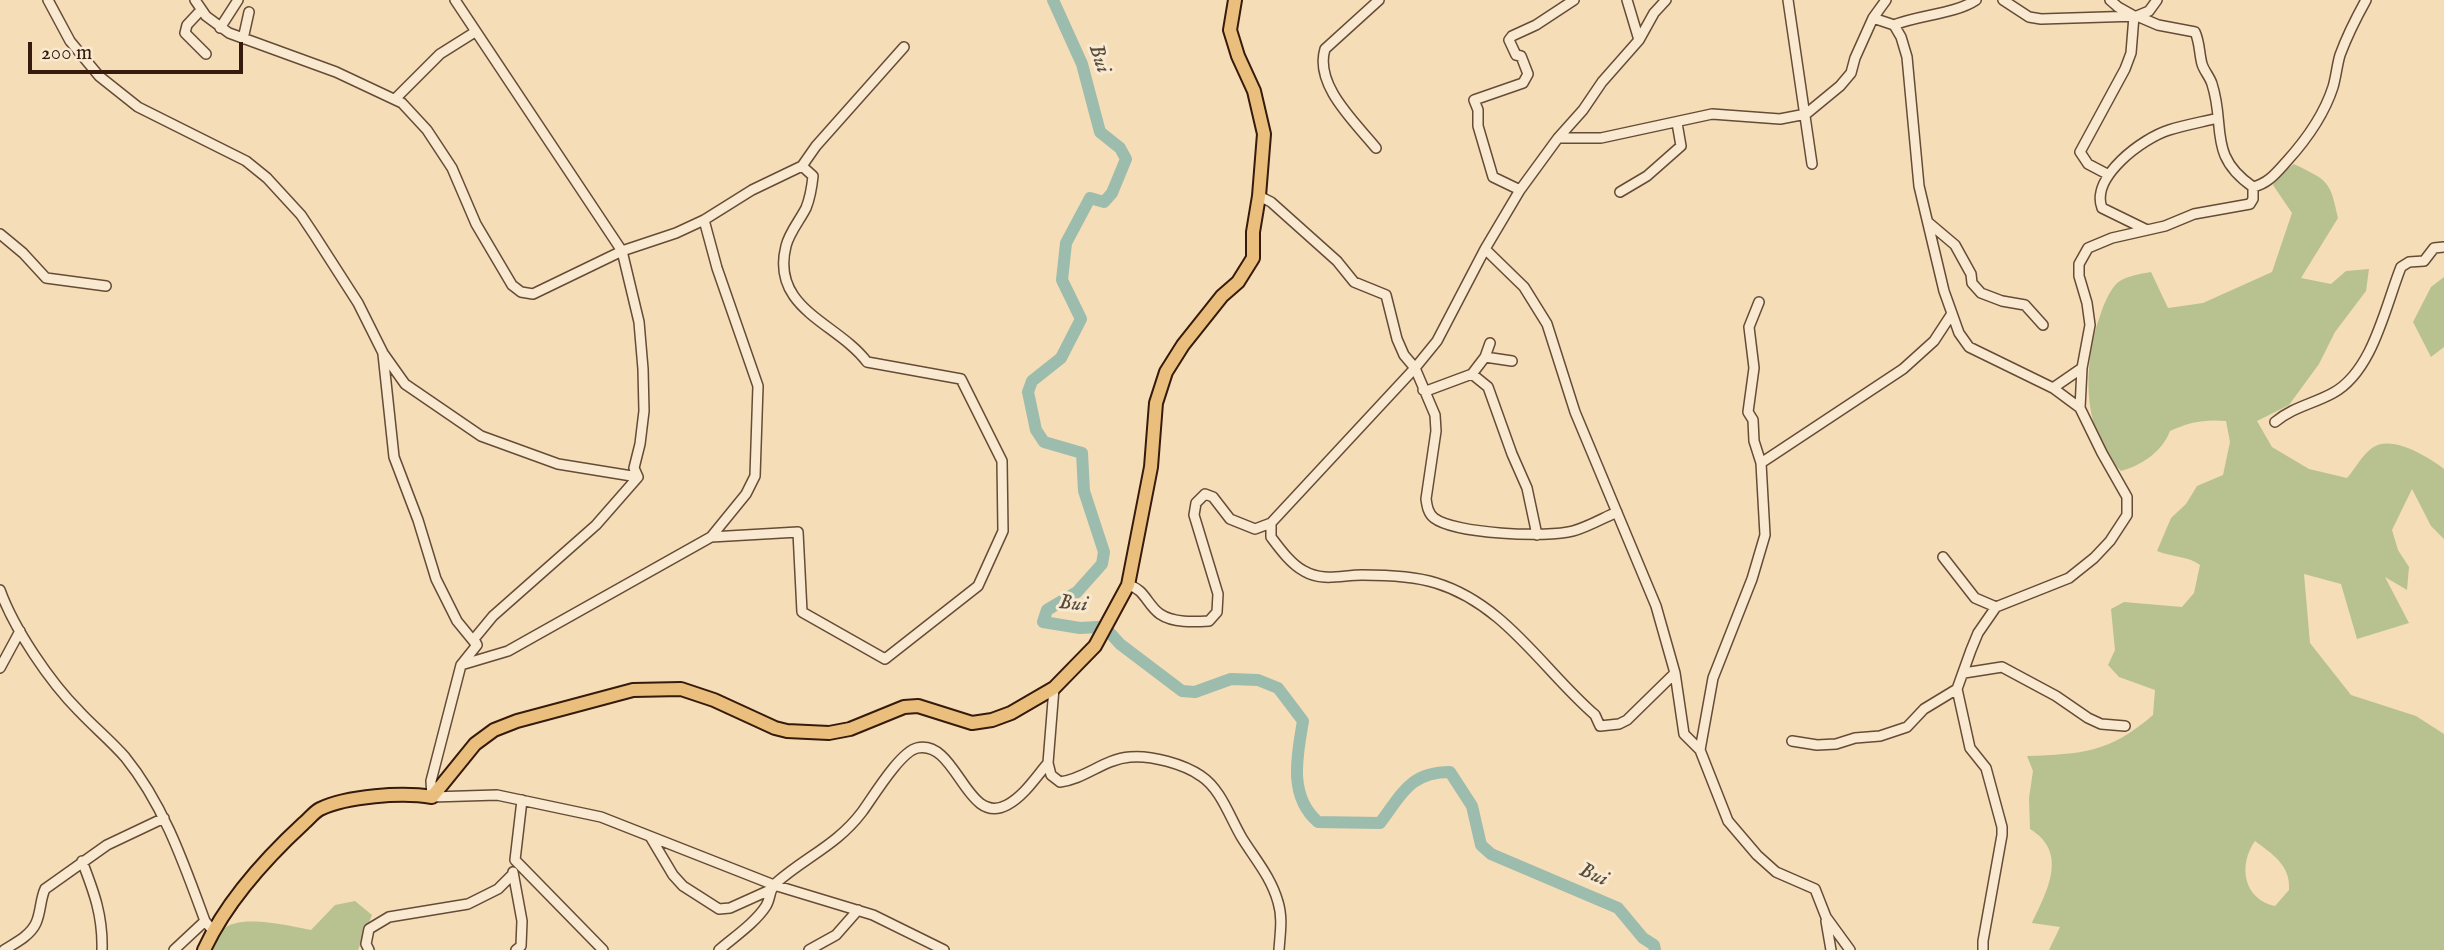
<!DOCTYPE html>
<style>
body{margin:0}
#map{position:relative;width:2444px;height:950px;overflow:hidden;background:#f5ddb7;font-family:"IM FELL English",serif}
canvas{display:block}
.scale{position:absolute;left:28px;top:42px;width:215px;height:32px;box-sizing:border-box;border:4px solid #361a0b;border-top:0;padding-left:9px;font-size:21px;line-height:24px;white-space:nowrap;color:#361a0b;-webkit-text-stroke:5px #f8e9d0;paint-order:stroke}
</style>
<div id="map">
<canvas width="2444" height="950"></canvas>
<div class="scale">200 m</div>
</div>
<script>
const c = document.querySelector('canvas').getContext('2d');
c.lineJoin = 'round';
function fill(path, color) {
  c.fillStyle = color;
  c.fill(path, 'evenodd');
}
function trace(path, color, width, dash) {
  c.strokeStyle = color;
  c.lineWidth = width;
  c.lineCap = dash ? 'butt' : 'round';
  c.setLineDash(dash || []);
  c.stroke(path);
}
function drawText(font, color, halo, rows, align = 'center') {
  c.font = font + ' "IM FELL English",serif';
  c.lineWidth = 6;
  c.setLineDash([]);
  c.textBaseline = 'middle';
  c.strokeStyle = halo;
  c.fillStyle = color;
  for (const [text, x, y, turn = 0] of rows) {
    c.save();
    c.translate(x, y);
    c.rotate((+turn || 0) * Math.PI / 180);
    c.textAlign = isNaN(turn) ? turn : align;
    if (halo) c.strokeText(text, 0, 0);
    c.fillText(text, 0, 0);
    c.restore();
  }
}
fill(new Path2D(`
 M 2294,164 C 2329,181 2330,181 2338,218 L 2301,278 L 2331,284 L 2346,271 L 2369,269 L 2366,291 L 2335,332 L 2319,364 L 2289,405 L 2257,421 L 2272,447 L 2309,469 L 2347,478 C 2355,469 2362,455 2372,448 C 2392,434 2428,457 2444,469 L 2444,539 L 2431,526 L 2412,489 L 2392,530 L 2398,550 L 2409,567 L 2407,590 L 2385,577 L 2409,623 L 2357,639 L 2341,584 L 2304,574 L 2310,643 L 2351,695 L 2416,716 L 2444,734 L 2444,950 L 2049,950 L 2060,927 L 2032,923 C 2047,891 2069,853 2030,829 L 2029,798 L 2033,771 L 2027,756 C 2082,754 2109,753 2153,715 L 2155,690 L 2119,677 L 2108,665 L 2115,650 L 2111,609 L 2124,602 L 2182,607 L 2194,593 L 2200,565 C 2188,556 2172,557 2157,551 L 2171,518 L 2186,504 L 2197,486 L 2223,475 L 2230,442 L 2226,421 C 2205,419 2189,422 2170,431 C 2162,452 2142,465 2121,471 C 2084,434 2083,376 2096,328 C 2101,313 2105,297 2116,284 C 2124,276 2141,274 2151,272 L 2168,308 L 2203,303 L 2272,272 L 2292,213 L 2273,185 L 2280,174 ZM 2255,841 C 2272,854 2291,865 2289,890 L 2275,906 C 2243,899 2238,865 2255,841 Z
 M 2444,277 L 2444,347 L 2431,357 L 2413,322 L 2431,287 Z
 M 355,901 L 372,915 L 358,950 L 212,950 C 215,944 218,935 223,930 C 237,913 291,926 311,930 L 335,905 Z`), '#b8c291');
trace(new Path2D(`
 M 1053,0 L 1082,64 L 1100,132 L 1120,148 L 1126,159 L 1112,193 L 1104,202 L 1090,198 L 1066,243 L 1062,280 L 1081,319 L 1061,358 L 1032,381 L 1028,392 L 1036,430 L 1044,442 L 1082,453 L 1084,491 L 1104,552 L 1102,564 L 1077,592 L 1047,610 L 1043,622 L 1080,628 L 1098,627 L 1110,633 L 1120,644 L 1182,691 L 1195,692 L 1231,679 L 1258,680 L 1278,688 L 1303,721 C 1297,756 1288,796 1318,822 L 1380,823 C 1402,794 1410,772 1450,772 L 1472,806 L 1481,845 L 1491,854 L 1618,908 L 1643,938 L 1654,945 L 1655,950`), '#9cbcad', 12);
const minor = new Path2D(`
 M 48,0 L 70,41 L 99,76 L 138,107 L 246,161 L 267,178 L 301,215 L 315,236 L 358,303 L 383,353 L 405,384 L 481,436 L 558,464 L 638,477
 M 195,0 L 206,16 L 229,33 L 336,72 L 402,103 L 427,130 L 452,168 L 476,224 L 512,285 L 521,292 L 533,294 L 622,251 L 676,233 L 704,220 L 752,190 L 802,166 L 813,176 C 812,186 810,198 806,208 C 800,220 789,233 786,246 C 770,309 838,323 867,362 L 961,379 L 1002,461 L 1003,531 L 978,586 L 885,659 L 802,612 L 798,532 L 711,537 L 508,651 L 461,665
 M 455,0 L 622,251 L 639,322 L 643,369 L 644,411 L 640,444 L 634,468 L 638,477 L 596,525 L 493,616 L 474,639 L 477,645 L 461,665 L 431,781 L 432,797 L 497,795 L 601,817 L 774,885 L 873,915 L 944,950
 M 1627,0 L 1639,40
 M 1666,0 L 1654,13 L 1639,40 L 1602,82 L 1583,110 L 1558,138 L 1520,190 L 1485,249 L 1524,287 L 1547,324 L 1575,412 L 1656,606 L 1675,673 L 1684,734 L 1700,750 L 1728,821 L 1757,855 L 1776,872 L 1815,889 L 1826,917 L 1850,950
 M 1788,0 L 1812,164
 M 2003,0 L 2029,17 L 2041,19 L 2137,16 L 2149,11 L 2157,0
 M 201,10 L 187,25 L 185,33 L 206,54
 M 2137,16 L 2158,25 L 2195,32 C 2200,43 2199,53 2202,64 C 2204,71 2210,77 2212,84 C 2226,127 2207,155 2253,187 C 2269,183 2276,173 2287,161 C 2306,140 2324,115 2333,87 C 2336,77 2337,65 2340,55 C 2347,36 2356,18 2366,0
 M 1873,18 L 1894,25 L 1901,37 L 1907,57 L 1919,186 L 1944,291 L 1959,333 L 1969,347 L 2053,388 L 2080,408 L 2102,453 L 2127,497 L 2127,515 L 2110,541 L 2094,558 L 2069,578 L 1996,607 L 1978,633 L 1971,650 L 1957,689 L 1970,748 L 1986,768 L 2002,827 L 2002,835 L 1983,941 L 1983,950
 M 1894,25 C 1919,15 1955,14 1976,0
 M 220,28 L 238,0
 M 243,39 L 249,12
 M 395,99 L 440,54 L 475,32
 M 1558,138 L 1601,138 L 1712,114 L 1780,119 L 1806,114 L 1840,86 L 1851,73 L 1855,58 L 1873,18 L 1886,0
 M 1376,148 C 1355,122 1314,85 1325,49 L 1379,0
 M 802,166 L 816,146 L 904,47
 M 2107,174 L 2088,164 L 2080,152 L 2125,69 L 2131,53 L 2134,16 L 2118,7 L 2110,0
 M 1520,190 L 1493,177 L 1478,126 L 1478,110 L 1474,100 L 1523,83 L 1528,74 L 1521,56 L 1516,55 L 1509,40 L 1512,36 L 1536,25 L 1574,0
 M 1620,192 L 1647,176 L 1681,146 L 1677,123
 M 1259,196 L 1271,202 L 1337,261 L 1354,282 L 1386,295 L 1397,339 L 1404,355 L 1415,368 L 1435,415 L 1436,431 L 1426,499 C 1427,506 1428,513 1434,518 C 1455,534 1547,538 1573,531 C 1588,527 1603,518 1617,512
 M 704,220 L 717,268 L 758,386 L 755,476 L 746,494 L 711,537
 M 1929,223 L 1955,245 L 1971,274 L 1972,283 L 1981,293 L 2002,301 L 2025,305 L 2043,325
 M 2147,230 L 2102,208 C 2090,177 2143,138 2169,130 C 2185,125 2202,122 2218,118
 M 0,234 L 23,253 L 46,278 L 106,286
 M 383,354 L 394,457 L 418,520 L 436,579 L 457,621 L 475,643
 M 1485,357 L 1512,361
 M 2082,368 L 2090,325 L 2087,303 L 2079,276 L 2079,264 L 2088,248 L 2112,238 L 2165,226 L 2194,214 L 2250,204 L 2253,199 L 2253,187
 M 1472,374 L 1485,357 L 1490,343
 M 2053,388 L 2082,368 L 2080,408
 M 1423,390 L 1429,390 L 1472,374 L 1488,387 L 1512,454 L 1527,488 L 1537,535
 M 2275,422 C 2293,407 2313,404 2333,393 C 2373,371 2385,307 2401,267 L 2409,262 L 2424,261 L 2434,248 L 2444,247
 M 1761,463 L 1903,369 L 1934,341 L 1951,315
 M 1271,523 L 1271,537 C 1280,549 1291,564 1304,571 C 1323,582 1342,575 1362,575 C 1385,575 1414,576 1436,583 C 1505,604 1543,670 1595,715 L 1600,726 L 1619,724 L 1627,720 L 1675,673
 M 1943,557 L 1975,598 L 1996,607
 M 1128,585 C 1145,589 1147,605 1160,614 C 1173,623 1194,622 1209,621 L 1217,612 L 1218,594 L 1194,515 L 1196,503 L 1205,494 L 1213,497 L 1230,519 L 1255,529 L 1271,523 L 1415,368 L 1437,341 L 1485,249
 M 0,590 C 14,629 50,682 79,711 C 94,727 111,741 125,757 C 164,805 184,864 205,921 L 213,931
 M 0,668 L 20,631
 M 1964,673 L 2002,667 L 2056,696 L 2088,718 L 2101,724 L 2125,726
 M 1054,688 L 1048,763 L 1051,775 L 1060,782 C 1085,779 1104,759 1130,757 C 1151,755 1184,764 1201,776 C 1221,789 1230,818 1242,838 C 1255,859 1271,877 1278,902 C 1283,918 1280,934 1279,950
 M 1792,741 L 1817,745 L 1836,744 L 1855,738 L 1880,736 L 1907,727 L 1924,709 L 1957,689
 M 1700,750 L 1713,678 L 1752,579 L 1765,535 L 1761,463 L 1754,441 L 1753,420 L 1748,412 L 1754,368 L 1749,327 L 1759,302
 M 522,800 L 515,860 L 603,950
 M 651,838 L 673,875 L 683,886 L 719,909 L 730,908 L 770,890
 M 82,861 C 94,892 103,916 102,950
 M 513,872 L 522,921 L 521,946 L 516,950
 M 1826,921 L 1831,950
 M 4,950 C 15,943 30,936 36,923 C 41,912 40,900 45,889 L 107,845 L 164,818
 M 174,950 L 205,921
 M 369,950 L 366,944 L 369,929 L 389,917 L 468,904 L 498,889 L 512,875
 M 719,950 C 734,937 755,923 766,906 C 771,898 769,889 776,883 C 807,856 837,845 862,812 C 873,797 900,752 917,748 C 957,739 966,827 1007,805 C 1024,796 1036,777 1048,763
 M 809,950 L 836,935 L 858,910`);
const highway = new Path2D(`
 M 204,950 C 226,902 265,859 304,823 C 309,819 314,812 320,809 C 347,796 402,792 432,797 L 475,744 L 494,730 L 517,721 L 633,690 L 681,689 L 714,700 L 775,728 L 787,731 L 829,733 L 850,729 L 904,707 L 918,706 L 972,723 L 992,720 L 1011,713 L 1054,688 L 1095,646 L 1128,585 L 1151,467 L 1156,403 L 1166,372 L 1183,345 L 1222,296 L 1238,282 L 1253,258 L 1253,232 L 1259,196 L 1264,134 L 1254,91 L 1238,56 L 1230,30 L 1235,0`);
trace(minor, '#664b36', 12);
trace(highway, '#361a0b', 16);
trace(minor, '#f8e9d0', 9);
trace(highway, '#eabe7c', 12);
drawText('italic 21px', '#554b3c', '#f8e9d0', [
 ["Bui",1098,59,71],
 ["Bui",1073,605,5],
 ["Bui",1593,876,23]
]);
</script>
